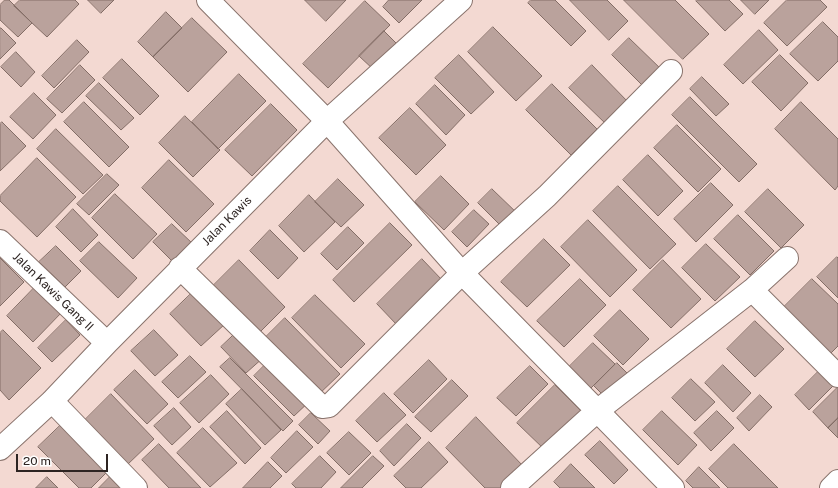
<!DOCTYPE html>
<style>
body{margin:0}
#map{position:relative;width:838px;height:488px;overflow:hidden;background:#f3d9d2;font-family:"Public Sans",sans-serif}
canvas{display:block}
.scale{position:absolute;left:16px;top:454px;width:92px;height:18px;box-sizing:border-box;border:2px solid #2d2422;border-top:0;padding-left:5px;font-size:12px;line-height:14px;white-space:nowrap;color:#2d2422;-webkit-text-stroke:3px #fff;paint-order:stroke}
</style>
<div id="map">
<canvas width="838" height="488"></canvas>
<div class="scale">20 m</div>
</div>
<script>
const c = document.querySelector('canvas').getContext('2d');
c.lineJoin = 'round';
function fill(path, color) {
  c.fillStyle = color;
  c.fill(path, 'evenodd');
}
function trace(path, color, width, dash) {
  c.strokeStyle = color;
  c.lineWidth = width;
  c.lineCap = dash ? 'butt' : 'round';
  c.setLineDash(dash || []);
  c.stroke(path);
}
function drawText(font, color, halo, rows, align = 'center') {
  c.font = font + ' "Public Sans",sans-serif';
  c.lineWidth = 4;
  c.setLineDash([]);
  c.textBaseline = 'middle';
  c.strokeStyle = halo;
  c.fillStyle = color;
  for (const [text, x, y, turn = 0] of rows) {
    c.save();
    c.translate(x, y);
    c.rotate((+turn || 0) * Math.PI / 180);
    c.textAlign = isNaN(turn) ? turn : align;
    if (halo) c.strokeText(text, 0, 0);
    c.fillText(text, 0, 0);
    c.restore();
  }
}
const building = new Path2D(`
 M 5,0 L 9,0 L 32,23 L 18,37 L 0,20 L 0,5 Z
 M 20,0 L 75,0 L 79,4 L 47,37 L 14,6 Z
 M 88,0 L 114,0 L 101,13 Z
 M 305,0 L 346,0 L 326,21 Z
 M 389,0 L 422,0 L 399,23 L 383,7 Z
 M 531,0 L 555,0 L 586,31 L 571,46 L 528,3 Z
 M 570,0 L 607,0 L 628,21 L 609,40 Z
 M 624,0 L 675,0 L 709,34 L 683,59 Z
 M 697,0 L 729,0 L 743,14 L 725,31 L 696,1 Z
 M 741,0 L 769,0 L 755,14 Z
 M 787,0 L 820,0 L 827,7 L 787,46 L 764,23 Z
 M 365,1 L 390,25 L 328,88 L 303,64 Z
 M 166,12 L 182,28 L 153,57 L 138,42 Z
 M 192,18 L 227,52 L 188,92 L 153,57 Z
 M 823,22 L 838,37 L 838,61 L 818,81 L 790,54 Z
 M 493,27 L 542,76 L 516,101 L 468,52 Z
 M 0,28 L 1,28 L 16,43 L 0,59 Z
 M 759,30 L 778,50 L 743,84 L 724,65 Z
 M 384,31 L 398,45 L 374,70 L 359,56 Z
 M 629,38 L 663,71 L 645,88 L 612,55 Z
 M 77,40 L 89,52 L 54,88 L 42,76 Z
 M 16,52 L 35,72 L 21,87 L 1,67 Z
 M 459,55 L 494,92 L 471,114 L 435,78 Z
 M 780,55 L 808,83 L 781,111 L 752,82 Z
 M 122,59 L 159,96 L 140,115 L 103,78 Z
 M 80,65 L 95,80 L 62,113 L 47,99 Z
 M 592,65 L 630,104 L 608,126 L 569,88 Z
 M 239,74 L 266,101 L 218,149 L 192,122 Z
 M 702,77 L 729,104 L 716,116 L 690,89 Z
 M 99,83 L 134,118 L 121,130 L 86,96 Z
 M 552,84 L 597,129 L 571,155 L 526,110 Z
 M 435,85 L 465,115 L 446,135 L 416,104 Z
 M 34,93 L 56,115 L 33,139 L 10,117 Z
 M 690,97 L 757,164 L 739,182 L 672,115 Z
 M 84,102 L 129,147 L 109,167 L 64,122 Z
 M 801,102 L 838,139 L 838,186 L 835,190 L 775,129 Z
 M 271,104 L 297,130 L 252,176 L 225,150 Z
 M 410,108 L 446,145 L 416,175 L 379,138 Z
 M 185,116 L 220,150 L 193,177 L 159,143 Z
 M 2,122 L 26,146 L 0,171 L 0,124 Z
 M 677,125 L 721,169 L 698,192 L 654,148 Z
 M 56,129 L 103,175 L 83,194 L 37,149 Z
 M 648,155 L 683,191 L 658,216 L 623,180 Z
 M 37,158 L 76,197 L 37,237 L 0,201 L 0,196 Z
 M 169,160 L 214,204 L 186,232 L 142,188 Z
 M 107,174 L 119,185 L 89,215 L 77,204 Z
 M 441,176 L 469,204 L 444,230 L 415,202 Z
 M 338,179 L 364,205 L 341,227 L 315,202 Z
 M 711,183 L 733,205 L 696,242 L 674,219 Z
 M 618,186 L 676,244 L 650,269 L 593,211 Z
 M 492,189 L 519,215 L 504,229 L 478,203 Z
 M 768,189 L 804,225 L 781,248 L 745,212 Z
 M 115,194 L 157,234 L 133,259 L 92,218 Z
 M 309,195 L 335,222 L 304,252 L 279,226 Z
 M 73,209 L 98,235 L 81,252 L 56,227 Z
 M 474,210 L 489,224 L 467,247 L 452,232 Z
 M 738,215 L 774,251 L 750,275 L 714,239 Z
 M 588,220 L 637,270 L 610,297 L 561,247 Z
 M 390,223 L 412,245 L 354,302 L 333,280 Z
 M 172,224 L 193,244 L 174,263 L 153,242 Z
 M 348,227 L 364,243 L 337,270 L 321,254 Z
 M 270,230 L 298,258 L 278,279 L 250,251 Z
 M 544,239 L 570,265 L 527,307 L 501,282 Z
 M 99,242 L 137,278 L 118,298 L 80,261 Z
 M 706,244 L 740,277 L 715,301 L 682,268 Z
 M 56,246 L 81,271 L 65,287 L 39,262 Z
 M 837,257 L 838,258 L 838,298 L 817,277 Z
 M 0,258 L 24,282 L 0,306 Z
 M 422,259 L 442,280 L 397,325 L 377,304 Z
 M 239,260 L 285,307 L 256,336 L 209,290 Z
 M 663,260 L 701,299 L 671,328 L 633,290 Z
 M 580,279 L 606,305 L 564,347 L 537,321 Z
 M 812,279 L 838,304 L 838,346 L 827,357 L 780,311 Z
 M 36,286 L 63,311 L 33,342 L 7,316 Z
 M 194,291 L 225,324 L 201,346 L 170,314 Z
 M 315,295 L 365,344 L 341,368 L 292,318 Z
 M 620,310 L 649,339 L 623,365 L 594,336 Z
 M 285,318 L 340,374 L 317,396 L 262,341 Z
 M 66,320 L 80,335 L 52,362 L 38,348 Z
 M 755,321 L 784,349 L 755,377 L 727,349 Z
 M 3,330 L 41,368 L 9,400 L 0,390 L 0,333 Z
 M 154,330 L 178,355 L 155,376 L 131,351 Z
 M 239,330 L 264,357 L 246,373 L 221,347 Z
 M 593,343 L 615,364 L 588,391 L 567,369 Z
 M 190,356 L 206,372 L 178,398 L 162,382 Z
 M 230,358 L 293,421 L 283,431 L 220,367 Z
 M 270,360 L 311,400 L 294,416 L 254,376 Z
 M 429,360 L 447,379 L 413,413 L 394,394 Z
 M 617,363 L 632,378 L 609,401 L 594,386 Z
 M 723,365 L 751,393 L 733,412 L 705,383 Z
 M 530,366 L 548,384 L 516,416 L 497,398 Z
 M 821,369 L 835,384 L 809,410 L 795,395 Z
 M 135,370 L 168,404 L 147,424 L 114,390 Z
 M 211,375 L 229,394 L 199,423 L 180,403 Z
 M 691,379 L 715,402 L 695,421 L 672,398 Z
 M 452,380 L 468,396 L 431,432 L 415,417 Z
 M 555,385 L 584,414 L 546,451 L 517,423 Z
 M 838,387 L 838,418 L 828,428 L 813,412 Z
 M 242,389 L 281,430 L 265,445 L 226,404 Z
 M 384,393 L 406,415 L 377,442 L 356,421 Z
 M 111,394 L 154,439 L 126,466 L 84,421 Z
 M 760,395 L 772,407 L 749,431 L 737,418 Z
 M 174,408 L 191,427 L 172,445 L 154,426 Z
 M 227,411 L 261,448 L 245,464 L 210,427 Z
 M 662,411 L 697,445 L 678,465 L 643,430 Z
 M 717,411 L 734,428 L 711,451 L 694,433 Z
 M 311,413 L 330,431 L 318,444 L 299,425 Z
 M 476,417 L 524,467 L 503,488 L 485,488 L 446,448 Z
 M 838,418 L 838,438 L 828,428 Z
 M 64,422 L 111,468 L 91,488 L 79,488 L 38,447 Z
 M 407,424 L 421,438 L 394,466 L 380,451 Z
 M 203,428 L 237,463 L 210,487 L 177,453 Z
 M 297,431 L 313,447 L 286,473 L 271,458 Z
 M 349,432 L 371,453 L 349,475 L 327,453 Z
 M 600,441 L 628,470 L 614,484 L 585,455 Z
 M 429,442 L 448,462 L 421,488 L 406,488 L 394,476 Z
 M 159,444 L 201,488 L 169,488 L 142,460 Z
 M 734,444 L 778,488 L 728,488 L 709,469 Z
 M 320,456 L 336,472 L 321,488 L 296,488 L 292,484 Z
 M 373,456 L 384,466 L 362,488 L 341,488 Z
 M 268,462 L 282,476 L 270,488 L 243,488 Z
 M 571,464 L 595,488 L 560,488 L 554,482 Z
 M 699,467 L 720,488 L 693,488 L 686,481 Z
 M 114,473 L 130,488 L 99,488 Z
 M 47,477 L 58,488 L 36,488 Z`);
fill(building, '#baa29c');
trace(building, '#836d66', 1);
const minor = new Path2D(`
 M 208,0 L 327,121 L 462,273 L 673,488
 M 0,241 L 107,343
 M 180,268 L 322,407 L 329,406 L 462,273 L 547,196 L 671,71
 M 752,290 L 838,376
 M 52,401 L 136,488
 M 0,449 L 52,401 L 107,343 L 327,121 L 461,0
 M 512,488 L 597,411 L 752,290 L 787,258
 M 831,488 L 838,481`);
trace(minor, '#89736c', 24);
trace(minor, '#fff', 22);
drawText('12px', '#2d2422', '#fff', [
 ["Jalan Kawis",227,221,-45],
 ["Jalan Kawis Gang II",53,292,44]
]);
</script>
